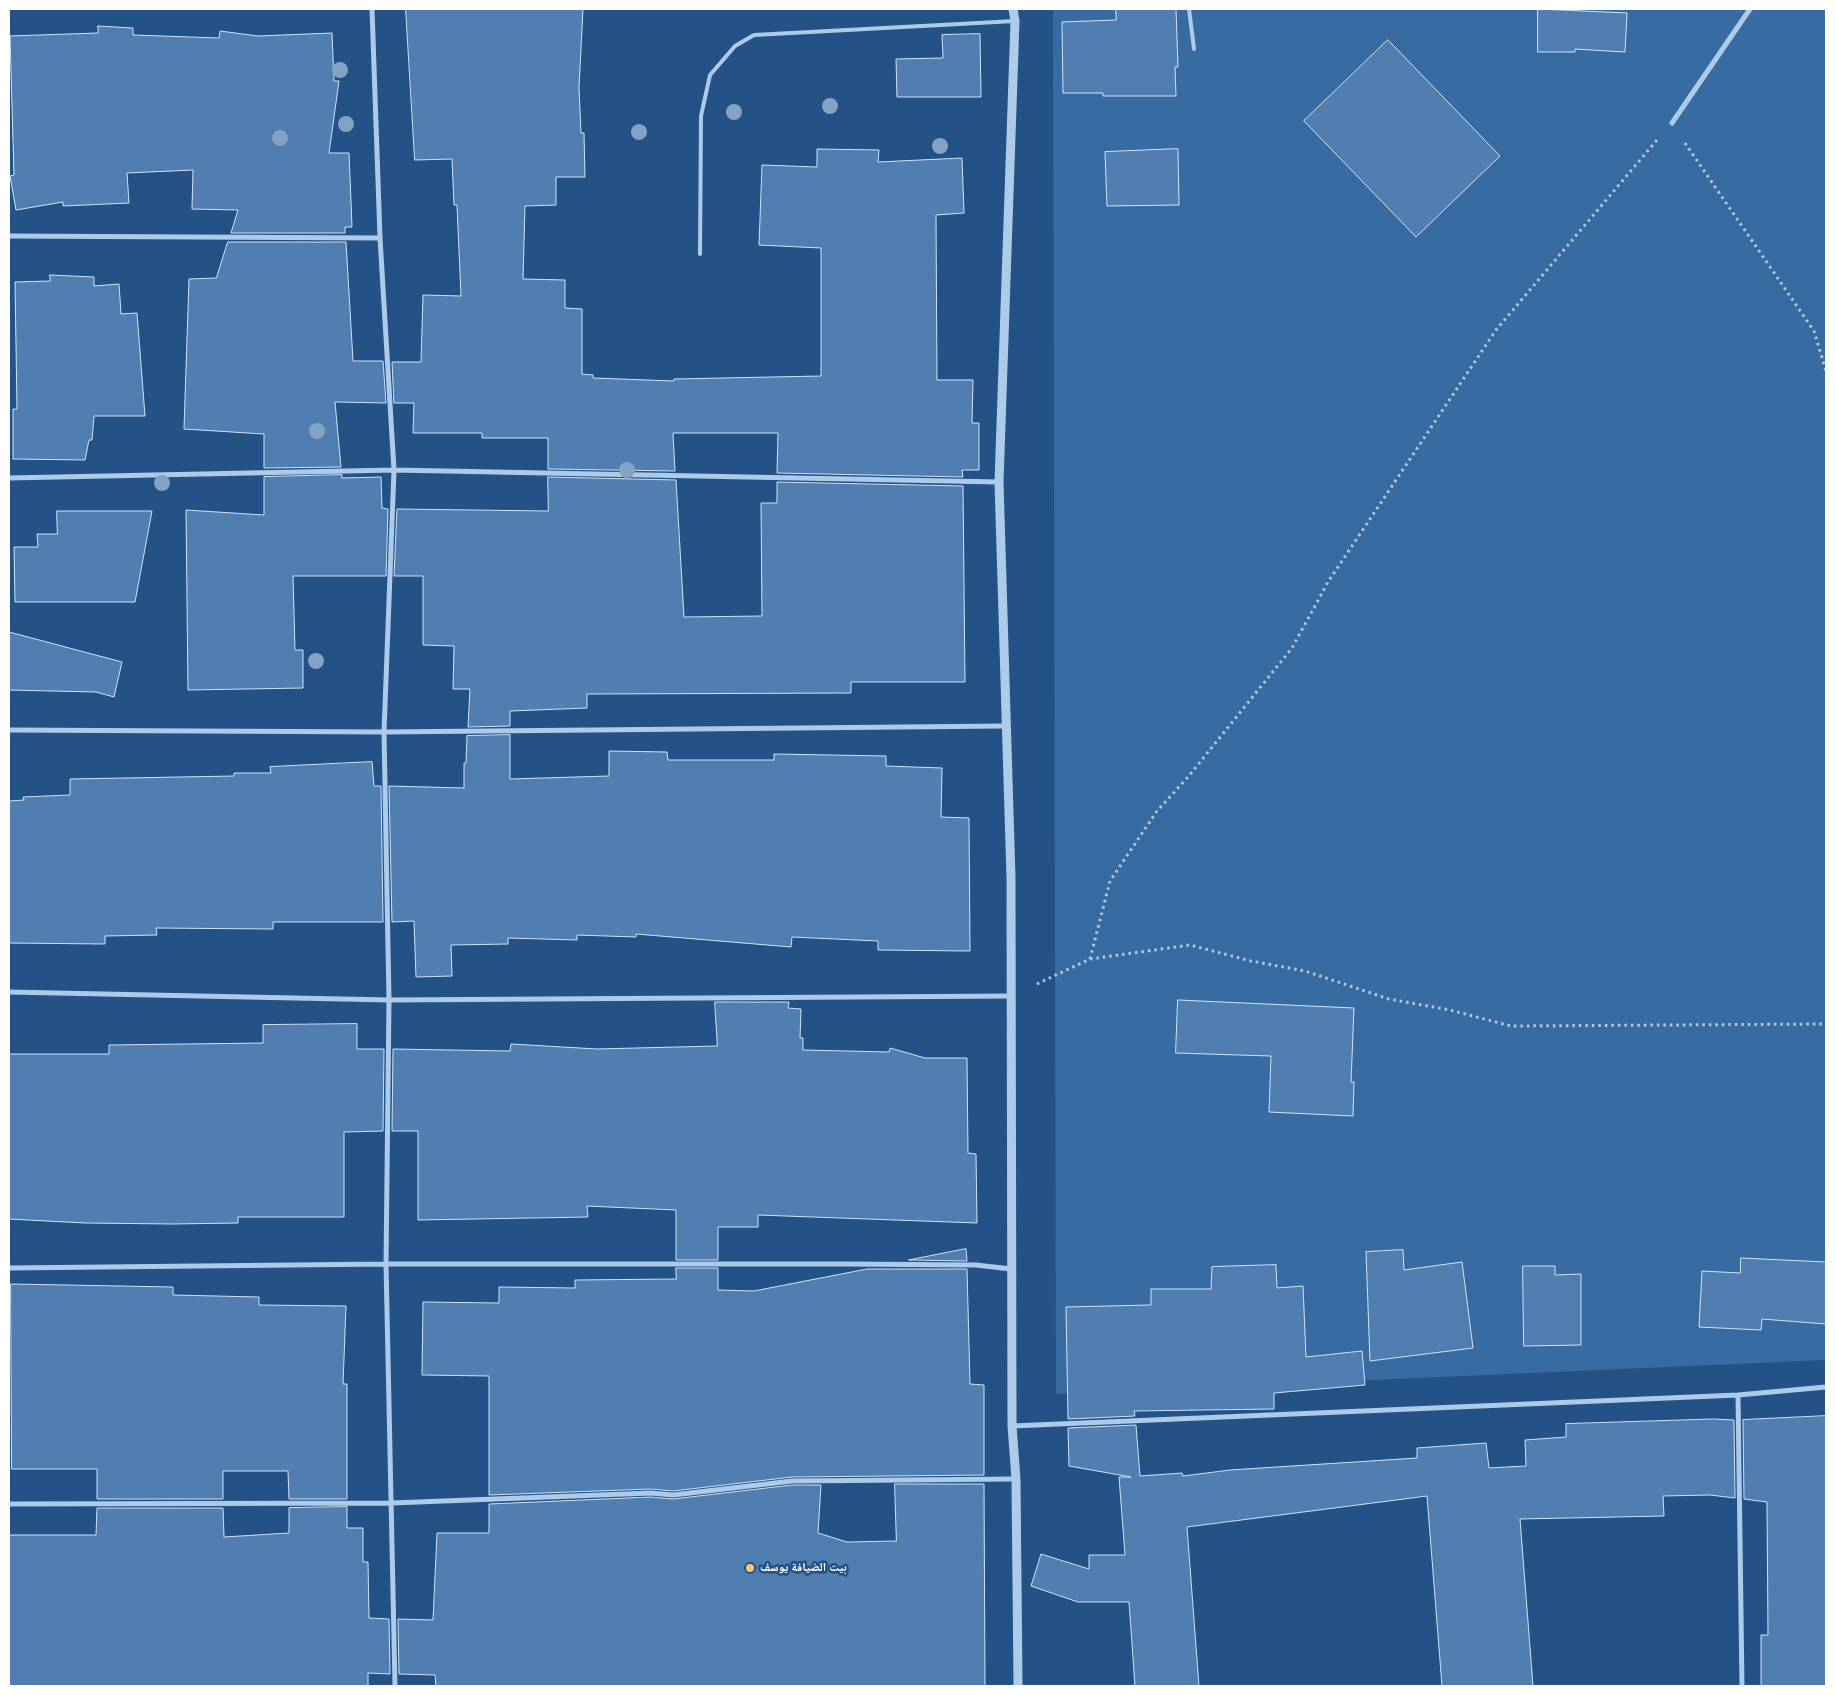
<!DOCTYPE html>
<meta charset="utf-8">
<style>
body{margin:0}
#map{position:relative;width:1835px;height:1695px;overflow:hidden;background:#235286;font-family:"Varela Round",sans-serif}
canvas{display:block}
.frame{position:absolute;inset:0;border:10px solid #fff;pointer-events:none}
</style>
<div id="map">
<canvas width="1835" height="1695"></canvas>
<div class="frame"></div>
</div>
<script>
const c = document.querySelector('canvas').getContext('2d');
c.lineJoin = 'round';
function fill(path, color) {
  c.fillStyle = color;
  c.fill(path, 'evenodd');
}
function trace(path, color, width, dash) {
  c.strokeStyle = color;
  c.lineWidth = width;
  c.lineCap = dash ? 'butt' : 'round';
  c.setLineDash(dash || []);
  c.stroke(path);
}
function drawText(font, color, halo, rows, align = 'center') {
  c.font = font + ' "Varela Round","Noto Naskh Arabic",sans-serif';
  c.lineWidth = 5;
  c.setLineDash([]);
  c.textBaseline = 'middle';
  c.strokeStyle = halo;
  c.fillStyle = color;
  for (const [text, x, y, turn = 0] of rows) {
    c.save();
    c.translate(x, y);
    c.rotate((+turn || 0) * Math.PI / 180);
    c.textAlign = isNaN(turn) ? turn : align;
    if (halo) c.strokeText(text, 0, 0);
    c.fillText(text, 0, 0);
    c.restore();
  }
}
fill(new Path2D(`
 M 1053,9 L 1826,9 L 1826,1360 L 1056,1394 Z`), '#376ca3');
const building = new Path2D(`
 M 406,9 L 583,9 L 579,87 L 581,133 L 584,133 L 585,177 L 556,177 L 556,205 L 525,206 L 523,279 L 565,280 L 565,308 L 582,309 L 582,374 L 593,375 L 593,378 L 674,381 L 674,379 L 821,376 L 821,248 L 759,245 L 762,165 L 817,167 L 817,149 L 879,150 L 878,162 L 962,158 L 964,213 L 936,215 L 937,380 L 973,380 L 972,423 L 979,423 L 979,470 L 962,470 L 963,477 L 777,473 L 778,433 L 673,433 L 675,471 L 548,469 L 548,438 L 482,438 L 482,433 L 413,433 L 414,403 L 394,403 L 392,362 L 421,362 L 423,295 L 461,296 L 457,205 L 454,205 L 452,159 L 415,160 Z
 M 1116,9 L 1176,9 L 1178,67 L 1175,67 L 1176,96 L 1103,96 L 1103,93 L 1063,93 L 1062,22 L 1116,20 Z
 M 1538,9 L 1627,13 L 1625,52 L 1575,49 L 1575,52 L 1538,52 Z
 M 98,26 L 133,28 L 133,35 L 219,38 L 220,31 L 258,36 L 332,33 L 334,81 L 339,81 L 329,153 L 349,153 L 352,227 L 345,227 L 345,233 L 231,233 L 238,210 L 192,209 L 193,170 L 127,173 L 129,203 L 63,206 L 63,202 L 16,210 L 10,176 L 14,175 L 10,36 L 98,33 Z
 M 980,34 L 981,97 L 897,97 L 896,59 L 943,58 L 942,35 Z
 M 1388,40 L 1500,156 L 1416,237 L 1304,121 Z
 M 1178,149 L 1179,205 L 1107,206 L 1105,152 Z
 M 228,242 L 346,242 L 353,361 L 383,361 L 386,403 L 335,402 L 341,467 L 264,468 L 264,434 L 184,429 L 189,279 L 216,278 Z
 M 50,275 L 94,277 L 94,286 L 119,284 L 121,314 L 137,313 L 145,416 L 94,416 L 92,440 L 89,440 L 85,460 L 13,459 L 13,409 L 17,409 L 15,282 L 50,281 Z
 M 342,475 L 342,478 L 381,477 L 382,508 L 388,509 L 386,576 L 293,576 L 295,650 L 303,650 L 303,688 L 188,690 L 186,510 L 264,515 L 264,477 Z
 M 548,477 L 676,480 L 684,617 L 762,616 L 761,503 L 777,503 L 777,482 L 963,486 L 965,682 L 851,682 L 851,693 L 587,694 L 587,708 L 510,711 L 510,726 L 468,727 L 470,689 L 453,689 L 454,646 L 423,645 L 423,576 L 394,576 L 397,509 L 548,511 Z
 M 57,511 L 152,511 L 135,602 L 15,602 L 14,547 L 38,547 L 37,534 L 57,534 Z
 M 9,632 L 122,662 L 114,697 L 96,692 L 9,690 Z
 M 510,735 L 510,779 L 609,776 L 609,751 L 667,752 L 668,760 L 774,760 L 774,754 L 886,756 L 886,766 L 942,768 L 941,817 L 969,818 L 970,951 L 878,950 L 878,941 L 792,937 L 791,947 L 636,934 L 636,937 L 577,935 L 577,940 L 508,938 L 508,944 L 451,945 L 452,976 L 416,977 L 414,921 L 392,922 L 389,786 L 464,788 L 464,763 L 466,763 L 467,736 Z
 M 372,762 L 374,786 L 381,786 L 383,922 L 273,922 L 273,929 L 156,928 L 157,935 L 105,936 L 105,944 L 9,943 L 9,801 L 24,800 L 23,797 L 70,795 L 70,779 L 234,776 L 234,773 L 271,773 L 270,767 Z
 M 1178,1000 L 1354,1008 L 1351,1082 L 1354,1082 L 1353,1116 L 1269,1112 L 1271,1056 L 1176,1053 Z
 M 715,1002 L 789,1002 L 788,1008 L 801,1009 L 800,1038 L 803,1038 L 803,1050 L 889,1052 L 890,1048 L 925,1058 L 967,1058 L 968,1153 L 976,1154 L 977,1223 L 758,1215 L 758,1227 L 718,1227 L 718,1260 L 676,1260 L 676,1210 L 587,1206 L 588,1217 L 418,1220 L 418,1131 L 392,1131 L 393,1049 L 510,1051 L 511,1044 L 597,1049 L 717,1046 Z
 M 357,1024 L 357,1049 L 384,1049 L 383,1131 L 344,1132 L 344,1217 L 238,1217 L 238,1223 L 172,1224 L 85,1223 L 9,1219 L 9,1054 L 109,1054 L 109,1045 L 263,1043 L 263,1025 Z
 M 966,1249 L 967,1261 L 909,1260 Z
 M 1403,1250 L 1404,1270 L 1462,1262 L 1473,1348 L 1370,1361 L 1366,1252 Z
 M 1741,1258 L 1826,1262 L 1826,1324 L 1762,1319 L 1761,1330 L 1699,1327 L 1702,1271 L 1740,1273 Z
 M 1276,1265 L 1277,1288 L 1303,1286 L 1306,1357 L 1362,1351 L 1365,1385 L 1274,1393 L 1274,1409 L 1134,1411 L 1135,1416 L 1068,1419 L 1066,1307 L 1151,1305 L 1151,1289 L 1211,1289 L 1212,1267 Z
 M 1523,1266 L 1555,1266 L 1555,1275 L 1581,1274 L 1581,1345 L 1524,1346 Z
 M 676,1268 L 718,1268 L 718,1290 L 754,1291 L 867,1269 L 967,1269 L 970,1384 L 984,1385 L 984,1475 L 792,1477 L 673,1491 L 651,1489 L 489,1495 L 489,1376 L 422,1375 L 423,1302 L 499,1303 L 499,1287 L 575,1288 L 575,1280 L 676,1279 Z
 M 11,1284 L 173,1287 L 173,1295 L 259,1297 L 259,1305 L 346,1306 L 343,1384 L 347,1384 L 347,1499 L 289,1499 L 288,1471 L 223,1471 L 223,1499 L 97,1499 L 97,1469 L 12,1469 Z
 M 1826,1416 L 1826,1686 L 1761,1686 L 1761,1635 L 1768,1635 L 1767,1502 L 1744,1499 L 1743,1420 Z
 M 1714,1419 L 1734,1420 L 1735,1498 L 1710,1495 L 1663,1496 L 1664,1516 L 1520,1519 L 1533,1686 L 1442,1686 L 1427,1496 L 1187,1527 L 1199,1686 L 1135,1686 L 1129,1602 L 1078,1602 L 1031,1586 L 1041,1554 L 1089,1569 L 1089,1555 L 1125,1555 L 1119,1477 L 1131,1477 L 1069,1466 L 1068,1428 L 1136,1425 L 1140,1476 L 1182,1473 L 1183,1476 L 1230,1470 L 1417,1458 L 1417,1448 L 1486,1443 L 1489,1468 L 1526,1466 L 1525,1440 L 1566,1437 L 1566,1424 Z
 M 895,1484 L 984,1484 L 985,1686 L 436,1686 L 435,1675 L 399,1674 L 398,1619 L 433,1620 L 437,1533 L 489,1533 L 489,1504 L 651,1497 L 673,1499 L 792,1485 L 821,1485 L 818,1533 L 847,1542 L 896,1541 Z
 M 347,1507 L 347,1528 L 363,1528 L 363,1562 L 368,1562 L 369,1618 L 389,1619 L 390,1674 L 368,1673 L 368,1686 L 9,1686 L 9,1535 L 96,1535 L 97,1508 L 223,1508 L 224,1537 L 289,1533 L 289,1508 Z`);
fill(building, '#507eb0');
trace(building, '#d1e3f7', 1);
trace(new Path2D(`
 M 1685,143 L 1814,331 L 1826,371
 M 1090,959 L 1110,881 L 1157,811 L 1188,777 L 1292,648 L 1328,582 L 1496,330 L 1657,140
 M 1037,984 L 1090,959 L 1190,945 L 1251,961 L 1305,971 L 1389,999 L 1450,1010 L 1511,1026 L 1826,1024`), '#adcae9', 3, [2.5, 4]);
trace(new Path2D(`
 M 1189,9 L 1194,49
 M 700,254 L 701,116 L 710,75 L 735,46 L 754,35 L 1015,21`), '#adcae9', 4);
trace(new Path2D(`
 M 372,9 L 380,238 L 394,470 L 384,732 L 389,1000 L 386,1264 L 395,1686
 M 1672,123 L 1750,9
 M 9,236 L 380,238
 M 9,478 L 394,470 L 999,482
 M 9,730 L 384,732 L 1005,726
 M 9,992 L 389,1000 L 1011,996
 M 9,1268 L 386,1264 L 847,1264 L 976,1265 L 1011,1269
 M 1738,1395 L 1742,1686
 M 1012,1426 L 1738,1395 L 1826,1387
 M 9,1504 L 392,1503 L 651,1493 L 673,1495 L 792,1481 L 1016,1479`), '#adcae9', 5);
trace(new Path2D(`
 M 1013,9 L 1015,21 L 999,482 L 1011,878 L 1012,1426 L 1016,1479 L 1018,1686`), '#adcae9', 9);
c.fillStyle = '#83a2c4';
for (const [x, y] of [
 [340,70],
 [830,106],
 [734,112],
 [346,124],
 [639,132],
 [280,138],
 [940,146],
 [317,431],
 [627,470],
 [162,483],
 [316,661]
]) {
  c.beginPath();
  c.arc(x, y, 8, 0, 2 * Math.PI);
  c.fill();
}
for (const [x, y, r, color] of [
 [750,1568,5,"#f4c96f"]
]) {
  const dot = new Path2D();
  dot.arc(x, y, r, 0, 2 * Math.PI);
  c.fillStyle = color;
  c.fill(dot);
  trace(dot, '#235286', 2);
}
drawText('bold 12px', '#fff', '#235286', [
 ["بيت الضيافة يوسف",760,1568]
], 'left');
</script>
